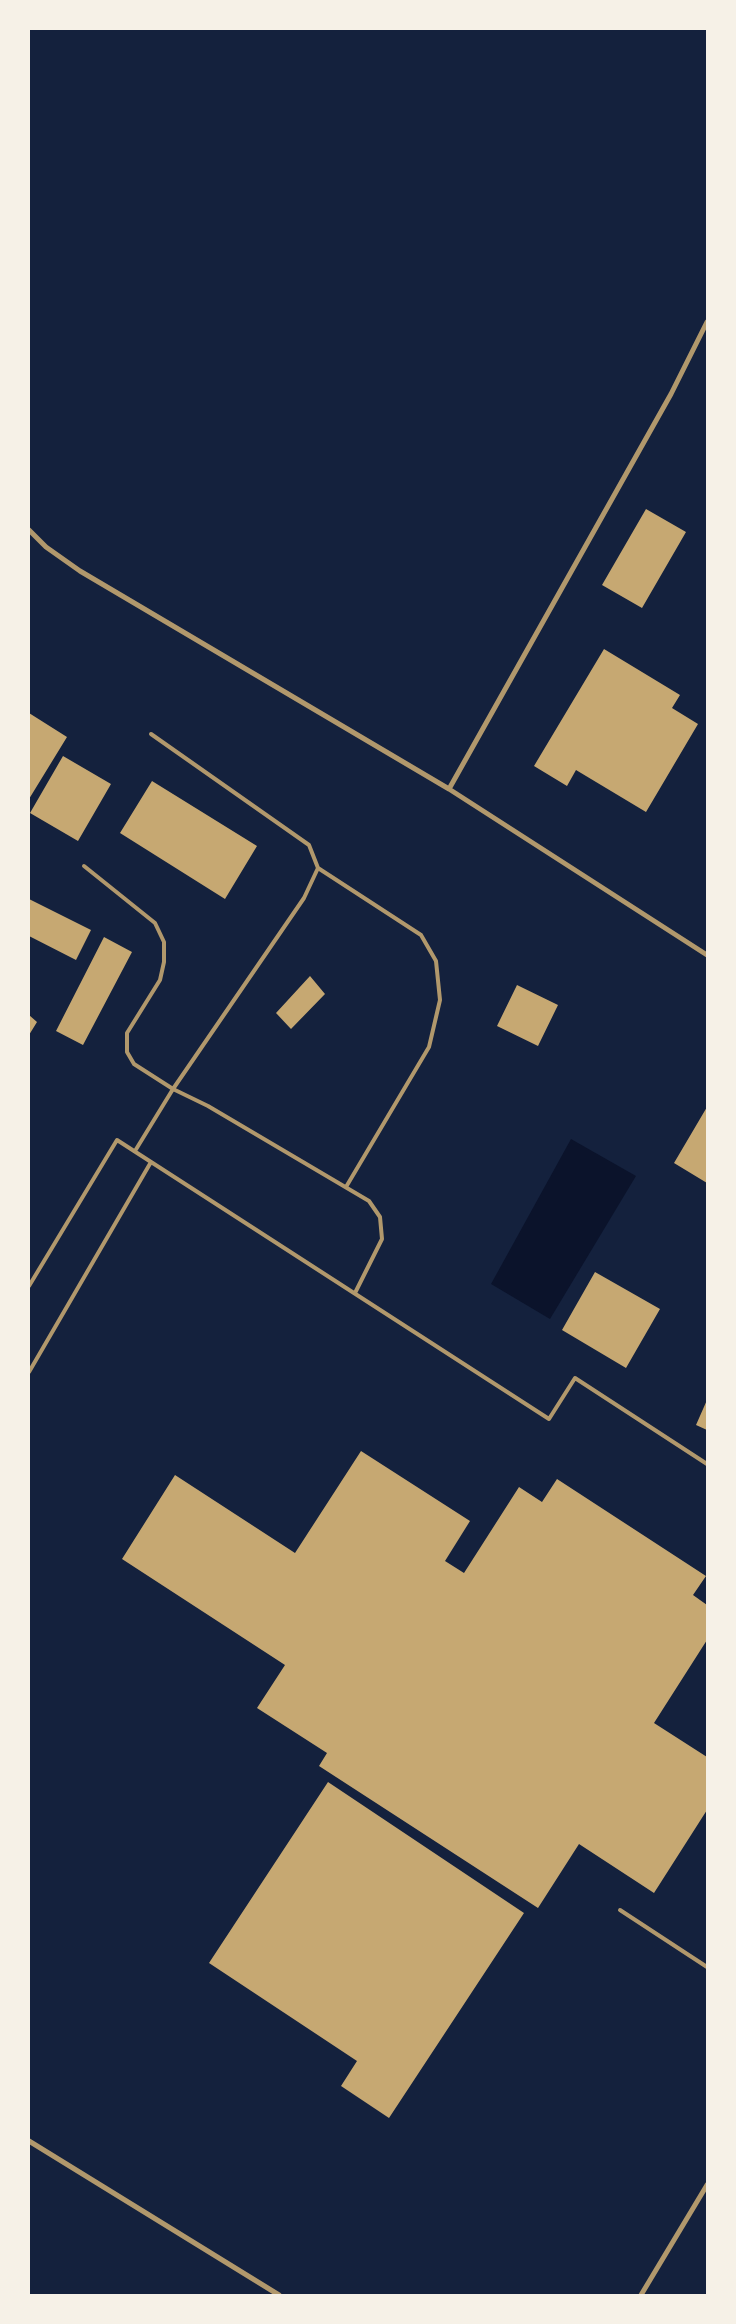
<!DOCTYPE html>
<style>
body{margin:0}
#map{position:relative;width:736px;height:2324px;overflow:hidden;background:#14213d;font-family:Roboto,sans-serif}
canvas{display:block}
.frame{position:absolute;inset:0;border:30px solid #f6f1e7;pointer-events:none}
</style>
<div id="map">
<canvas width="736" height="2324"></canvas>
<div class="frame"></div>
</div>
<script>
const c = document.querySelector('canvas').getContext('2d');
c.lineJoin = 'round';
function fill(path, color) {
  c.fillStyle = color;
  c.fill(path, 'evenodd');
}
function trace(path, color, width, dash) {
  c.strokeStyle = color;
  c.lineWidth = width;
  c.lineCap = dash ? 'butt' : 'round';
  c.setLineDash(dash || []);
  c.stroke(path);
}
fill(new Path2D(`
 M 571,1139 L 636,1176 L 550,1319 L 491,1284 Z`), '#0b132b');
fill(new Path2D(`
 M 646,509 L 686,532 L 642,608 L 602,585 Z
 M 604,649 L 680,695 L 672,708 L 698,724 L 646,812 L 576,770 L 567,786 L 534,766 Z
 M 29,713 L 67,737 L 29,799 Z
 M 63,756 L 111,784 L 78,841 L 30,813 Z
 M 152,781 L 257,846 L 225,899 L 120,833 Z
 M 29,899 L 91,930 L 76,960 L 29,936 Z
 M 104,937 L 132,952 L 83,1045 L 56,1031 Z
 M 310,976 L 325,994 L 291,1029 L 276,1013 Z
 M 517,985 L 558,1005 L 538,1046 L 497,1026 Z
 M 29,1015 L 37,1022 L 29,1035 Z
 M 707,1107 L 707,1183 L 674,1163 Z
 M 595,1272 L 660,1309 L 626,1368 L 562,1330 Z
 M 707,1400 L 707,1430 L 696,1425 Z
 M 361,1451 L 470,1521 L 445,1561 L 464,1573 L 519,1487 L 542,1502 L 557,1479 L 706,1576 L 693,1595 L 707,1605 L 707,1640 L 654,1723 L 707,1757 L 707,1810 L 654,1893 L 579,1844 L 538,1908 L 319,1766 L 327,1753 L 257,1708 L 285,1665 L 122,1559 L 175,1475 L 295,1553 Z
 M 328,1782 L 524,1913 L 389,2118 L 341,2086 L 357,2061 L 209,1963 Z`), '#c6a872');
trace(new Path2D(`
 M 84,866 L 155,923 L 164,942 L 164,962 L 160,980 L 127,1033 L 127,1052 L 134,1064 L 173,1089 L 208,1106 L 369,1201 L 380,1217 L 382,1239 L 355,1293
 M 318,868 L 421,935 L 436,961 L 440,1000 L 429,1047 L 346,1187
 M 135,1151 L 173,1089 L 304,898 L 318,868 L 309,845 L 151,734
 M 29,1286 L 117,1140 L 549,1419 L 575,1378 L 707,1464
 M 29,1372 L 151,1162
 M 620,1910 L 707,1967`), '#b1986c', 4);
trace(new Path2D(`
 M 29,530 L 46,547 L 80,571 L 449,789 L 707,955
 M 449,789 L 671,394 L 707,322
 M 29,2141 L 279,2295
 M 641,2295 L 707,2185`), '#b1986c', 5);
</script>
